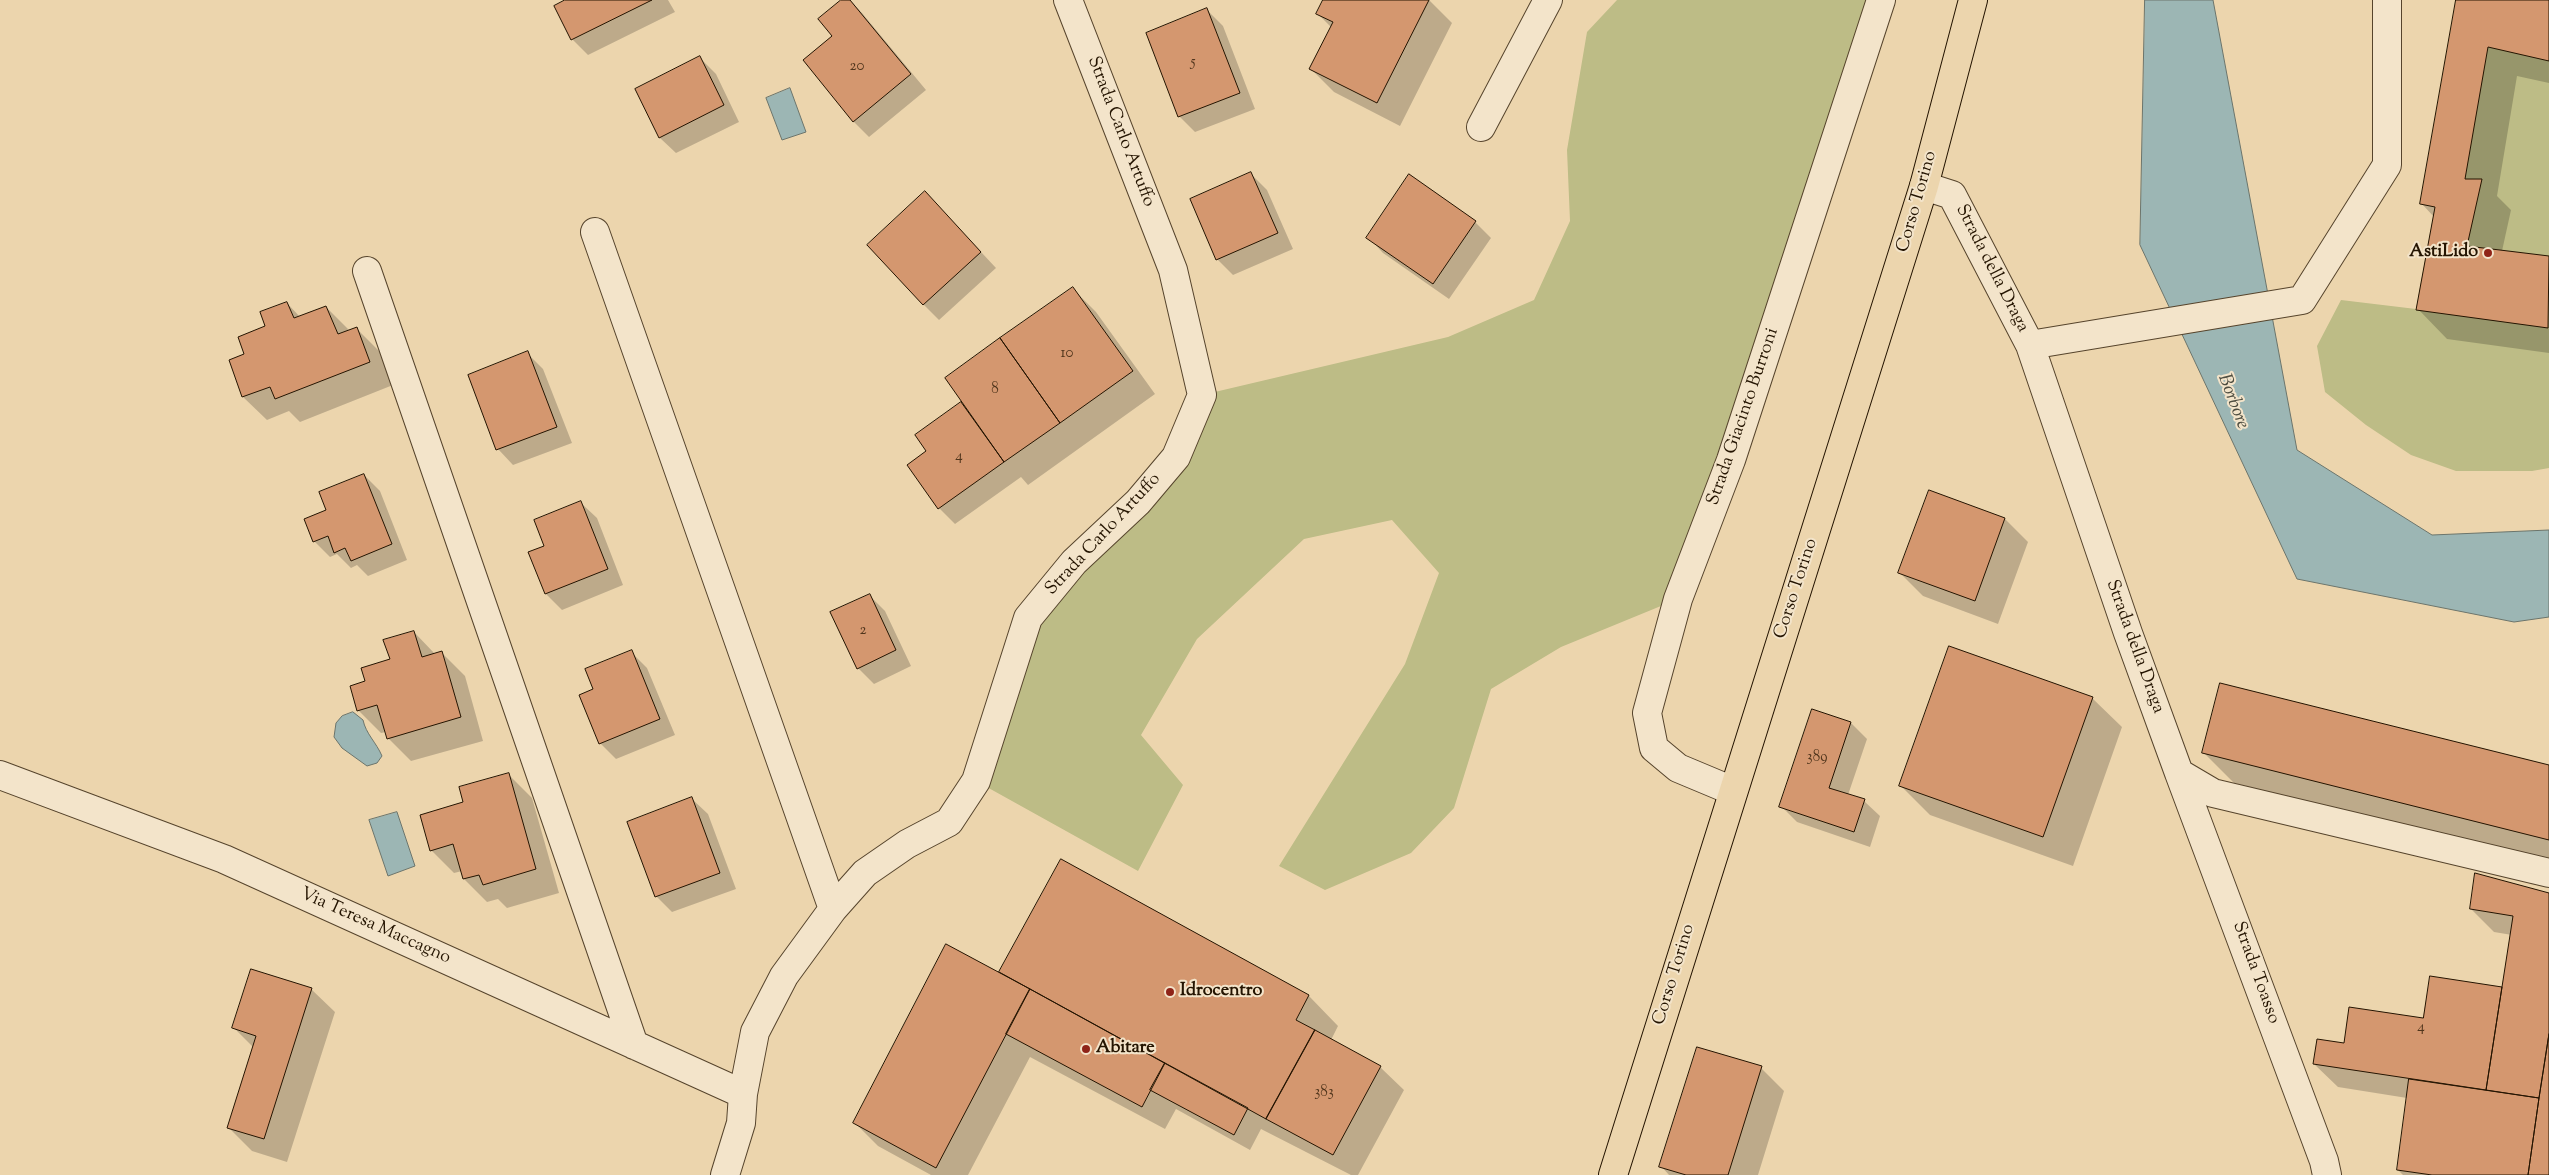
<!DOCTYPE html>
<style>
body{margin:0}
canvas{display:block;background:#ecd5ad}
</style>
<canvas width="2549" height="1175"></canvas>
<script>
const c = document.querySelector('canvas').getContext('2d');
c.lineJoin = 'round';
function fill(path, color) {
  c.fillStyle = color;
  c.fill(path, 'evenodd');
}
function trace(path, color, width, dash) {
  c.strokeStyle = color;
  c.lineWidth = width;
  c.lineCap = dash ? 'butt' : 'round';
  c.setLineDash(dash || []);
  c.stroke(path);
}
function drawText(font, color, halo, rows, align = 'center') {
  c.font = font + ' "Sorts Mill Goudy",serif';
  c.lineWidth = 4;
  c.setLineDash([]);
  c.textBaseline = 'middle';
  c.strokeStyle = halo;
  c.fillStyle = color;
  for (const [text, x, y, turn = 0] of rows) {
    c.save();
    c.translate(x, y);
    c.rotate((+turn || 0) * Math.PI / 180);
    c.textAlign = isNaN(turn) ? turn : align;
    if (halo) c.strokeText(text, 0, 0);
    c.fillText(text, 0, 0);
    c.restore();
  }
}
fill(new Path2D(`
 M 1617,0 L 1881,0 L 1678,599 L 1561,647 L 1491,689 L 1454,808 L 1411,853 L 1325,890 L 1279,866 L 1405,664 L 1439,573 L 1392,520 L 1304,539 L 1197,639 L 1141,735 L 1183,785 L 1138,871 L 976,781 L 1028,618 L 1138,502 L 1202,395 L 1448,337 L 1534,300 L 1570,221 L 1567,150 L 1587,32 Z
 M 2456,0 L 2549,0 L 2549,468 L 2532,471 L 2456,471 L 2411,455 L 2366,425 L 2325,392 L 2317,346 L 2341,300 L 2416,309 L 2435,207 L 2420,204 Z`), '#bdbc86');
const water = new Path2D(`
 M 2145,0 L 2213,0 L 2297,450 L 2432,535 L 2549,530 L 2549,617 L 2514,622 L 2297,579 L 2140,245 Z
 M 790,88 L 806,132 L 782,140 L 766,98 Z
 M 353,712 L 363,720 C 366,734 376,742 382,756 L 377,763 L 367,766 L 342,748 L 334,737 L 336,723 L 342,716 Z
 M 397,812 L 415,866 L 388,876 L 369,820 Z`);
fill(water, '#9cb6b4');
trace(water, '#6c756c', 1);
fill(new Path2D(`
 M 568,0 L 668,0 L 675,12 L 588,55 L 572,39 Z
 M 843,0 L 850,0 L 862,13 L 926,90 L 869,137 L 853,121 L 834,37 Z
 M 1324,0 L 1429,0 L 1452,23 L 1400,126 L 1334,92 L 1311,69 L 1331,27 L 1318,14 Z
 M 2457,0 L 2549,0 L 2549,83 L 2517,76 L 2497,196 L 2511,210 L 2502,251 L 2549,257 L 2549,353 L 2447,339 L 2418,309 L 2434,217 L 2422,204 Z
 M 1207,10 L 1223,26 L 1255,109 L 1195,132 L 1179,116 Z
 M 700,58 L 716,74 L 739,122 L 676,153 L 660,138 L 637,90 Z
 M 1251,174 L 1267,190 L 1293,249 L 1233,275 L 1217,259 Z
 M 925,192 L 996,268 L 939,320 L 923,304 Z
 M 1475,222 L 1491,238 L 1449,299 L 1383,253 L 1368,237 Z
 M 1073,289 L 1096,312 L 1155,394 L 1028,485 L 1021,477 L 955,524 L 939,508 L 928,451 L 961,403 L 966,407 Z
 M 287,303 L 300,317 L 326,307 L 349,330 L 357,329 L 380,352 L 393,385 L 300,422 L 289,411 L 267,420 L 243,397 L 230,361 L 246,355 Z
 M 527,353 L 543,369 L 572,443 L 513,465 L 498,449 Z
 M 364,475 L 380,491 L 407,560 L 368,576 L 357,565 L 351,568 L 337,554 L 330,557 L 314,541 L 327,511 Z
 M 1930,491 L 2005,519 L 2028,542 L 1998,624 L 1923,596 L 1900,573 Z
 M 581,503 L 597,518 L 623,585 L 562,610 L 546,594 L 545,547 Z
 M 869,595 L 885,611 L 911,666 L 874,684 L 858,668 Z
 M 414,632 L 435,654 L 441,652 L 465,676 L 483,741 L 411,761 L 388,738 L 386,732 L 381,733 L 358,710 L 366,682 L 391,660 Z
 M 631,652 L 647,668 L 675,735 L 616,759 L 600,743 L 595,690 Z
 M 2092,698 L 2122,727 L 2073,866 L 1930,815 L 1900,785 Z
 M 1813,710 L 1851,723 L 1867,739 L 1848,795 L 1864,801 L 1880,816 L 1870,847 L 1797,822 L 1781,806 Z
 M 2204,753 L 2549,766 L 2549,862 L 2234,783 Z
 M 508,774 L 532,798 L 559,893 L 507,908 L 498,899 L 487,902 L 464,879 L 462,871 L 454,873 L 431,850 Z
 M 692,799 L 708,814 L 736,889 L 672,912 L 656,896 Z
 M 1061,861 L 1309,996 L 1338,1026 L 1331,1040 L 1380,1067 L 1404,1090 L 1358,1175 L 1351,1175 L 1261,1129 L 1250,1150 L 1176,1109 L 1165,1129 L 1030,1057 L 968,1175 L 931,1175 L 878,1146 L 855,1123 L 1005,976 L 1001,972 Z
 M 2549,894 L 2549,1175 L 2403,1175 L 2398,1170 L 2407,1098 L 2338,1087 L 2314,1064 L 2345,1045 L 2424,1020 L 2503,988 L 2512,935 L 2494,932 L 2471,909 Z
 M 311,989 L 335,1012 L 287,1162 L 252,1151 L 229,1128 L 254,1048 L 234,1028 Z
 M 1761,1068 L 1784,1091 L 1758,1175 L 1669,1175 L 1661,1166 Z`), '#0003');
const building = new Path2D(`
 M 565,0 L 652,0 L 571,40 L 554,6 Z
 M 841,0 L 850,0 L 911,74 L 853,122 L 803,60 L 832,36 L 818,19 Z
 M 1323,0 L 1429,0 L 1377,103 L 1309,69 L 1333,22 L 1316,14 Z
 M 2456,0 L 2549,0 L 2549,61 L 2488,47 L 2465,179 L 2482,179 L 2467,246 L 2549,256 L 2548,328 L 2416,310 L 2435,207 L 2420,204 Z
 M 1207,8 L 1240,93 L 1178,117 L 1146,33 Z
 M 700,56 L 724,105 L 659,138 L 635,89 Z
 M 1251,172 L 1278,233 L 1216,260 L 1190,199 Z
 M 1409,174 L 1476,221 L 1433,284 L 1366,238 Z
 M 925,191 L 981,252 L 923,305 L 867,245 Z
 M 1073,287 L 1133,371 L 1060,423 L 1000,338 Z
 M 287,302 L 294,318 L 326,306 L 338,334 L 357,327 L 370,362 L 275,399 L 270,387 L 242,397 L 229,360 L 244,354 L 238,337 L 265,326 L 260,312 Z
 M 1000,338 L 1060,423 L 1004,462 L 945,378 Z
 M 528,351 L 557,427 L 496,450 L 468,375 Z
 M 961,402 L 1004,462 L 938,509 L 907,465 L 926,451 L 915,435 Z
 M 364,474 L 392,544 L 351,561 L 345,548 L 334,553 L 328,536 L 313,542 L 304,519 L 326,510 L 319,492 Z
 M 1929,490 L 2005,518 L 1975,601 L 1898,573 Z
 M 581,501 L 608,569 L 545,594 L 528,552 L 544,546 L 534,520 Z
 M 870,594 L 896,650 L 857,669 L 830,612 Z
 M 414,631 L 422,657 L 442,651 L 461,717 L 387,739 L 377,705 L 357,711 L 350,686 L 365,681 L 361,668 L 390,659 L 383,640 Z
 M 1949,646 L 2093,697 L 2043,837 L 1899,786 Z
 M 632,650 L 660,719 L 599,744 L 579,695 L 593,689 L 585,669 Z
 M 2220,683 L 2549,765 L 2549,840 L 2202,753 Z
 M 1812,709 L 1851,722 L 1829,788 L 1865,799 L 1854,832 L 1779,807 Z
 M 509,773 L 536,869 L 483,885 L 479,875 L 463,879 L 453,844 L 430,851 L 420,815 L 463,802 L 459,787 Z
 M 692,797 L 720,873 L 655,897 L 627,822 Z
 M 1061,859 L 1309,995 L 1296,1020 L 1315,1030 L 1266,1119 L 999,972 Z
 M 2475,873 L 2549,893 L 2549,1034 L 2539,1098 L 2486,1090 L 2513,916 L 2470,909 Z
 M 946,944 L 1030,989 L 936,1168 L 853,1123 Z
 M 251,969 L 312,988 L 264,1139 L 227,1128 L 256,1036 L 232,1028 Z
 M 2430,976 L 2502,987 L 2486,1090 L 2313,1064 L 2317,1039 L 2344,1043 L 2349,1007 L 2423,1018 Z
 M 1030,989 L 1165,1063 L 1142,1107 L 1006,1034 Z
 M 1315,1030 L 1381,1066 L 1333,1155 L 1266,1119 Z
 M 2549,1034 L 2549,1175 L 2528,1175 L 2539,1098 Z
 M 1697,1047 L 1762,1066 L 1728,1175 L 1686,1175 L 1659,1167 Z
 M 1165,1063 L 1248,1108 L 1234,1135 L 1150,1090 Z
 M 2409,1079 L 2539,1098 L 2528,1175 L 2432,1175 L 2397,1170 Z`);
fill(building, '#d4976f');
trace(building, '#241401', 1);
const minor = new Path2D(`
 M 1481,127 L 1548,0
 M 1924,186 L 1952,195 L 2030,345 L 2128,633 L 2179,773 L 2213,793 L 2549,873
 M 595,232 L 833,909
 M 367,271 L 634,1045
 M 2030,345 L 2302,300 L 2387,165 L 2387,0
 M 2179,773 L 2324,1161 L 2327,1175
 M 0,775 L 224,859 L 743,1094
 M 1733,791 L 1678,768 L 1654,748 L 1647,713 L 1678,599 L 1731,460 L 1881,0
 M 725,1175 L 741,1123 L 743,1094 L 755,1032 L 784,976 L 833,909 L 865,873 L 907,844 L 949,822 L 976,781 L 1028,618 L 1074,562 L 1138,502 L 1176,457 L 1202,395 L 1173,270 L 1068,0`);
const major = new Path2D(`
 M 1613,1175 L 1924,186 L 1973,0`);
trace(minor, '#56442c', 30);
trace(major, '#241401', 30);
trace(minor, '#f3e4ca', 28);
trace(major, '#ecd5ad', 28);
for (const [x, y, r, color] of [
 [2488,253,5,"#8f2418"],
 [1170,992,5,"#8f2418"],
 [1086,1049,5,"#8f2418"]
]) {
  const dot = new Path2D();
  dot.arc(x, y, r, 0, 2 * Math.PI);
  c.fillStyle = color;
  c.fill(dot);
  trace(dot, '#f3e4ca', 2);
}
drawText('15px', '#50351c', null, [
 ["5",1193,63],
 ["20",857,67],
 ["10",1067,354],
 ["8",995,390],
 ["4",959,457],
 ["2",863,631],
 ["389",1817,758],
 ["4",2421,1028],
 ["383",1324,1093]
]);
drawText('18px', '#241401', '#f3e4ca', [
 ["Strada Carlo Artuffo",1120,132,69],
 ["Corso Torino",1918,202,-74],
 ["Strada della Draga",1991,269,63],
 ["Strada Giacinto Burroni",1744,417,-71],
 ["Strada Carlo Artuffo",1104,535,-47],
 ["Corso Torino",1797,589,-72],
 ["Strada della Draga",2134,647,70],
 ["Via Teresa Maccagno",375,927,24],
 ["Strada Toasso",2255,973,70],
 ["Corso Torino",1675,975,-73]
]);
drawText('bold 18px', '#241401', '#f3e4ca', [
 ["AstiLido",2478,253,"right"],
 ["Idrocentro",1180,992],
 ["Abitare",1096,1049]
], 'left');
drawText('italic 19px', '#4e4d40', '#f3e4ca', [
 ["Borbore",2232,402,69]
]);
</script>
